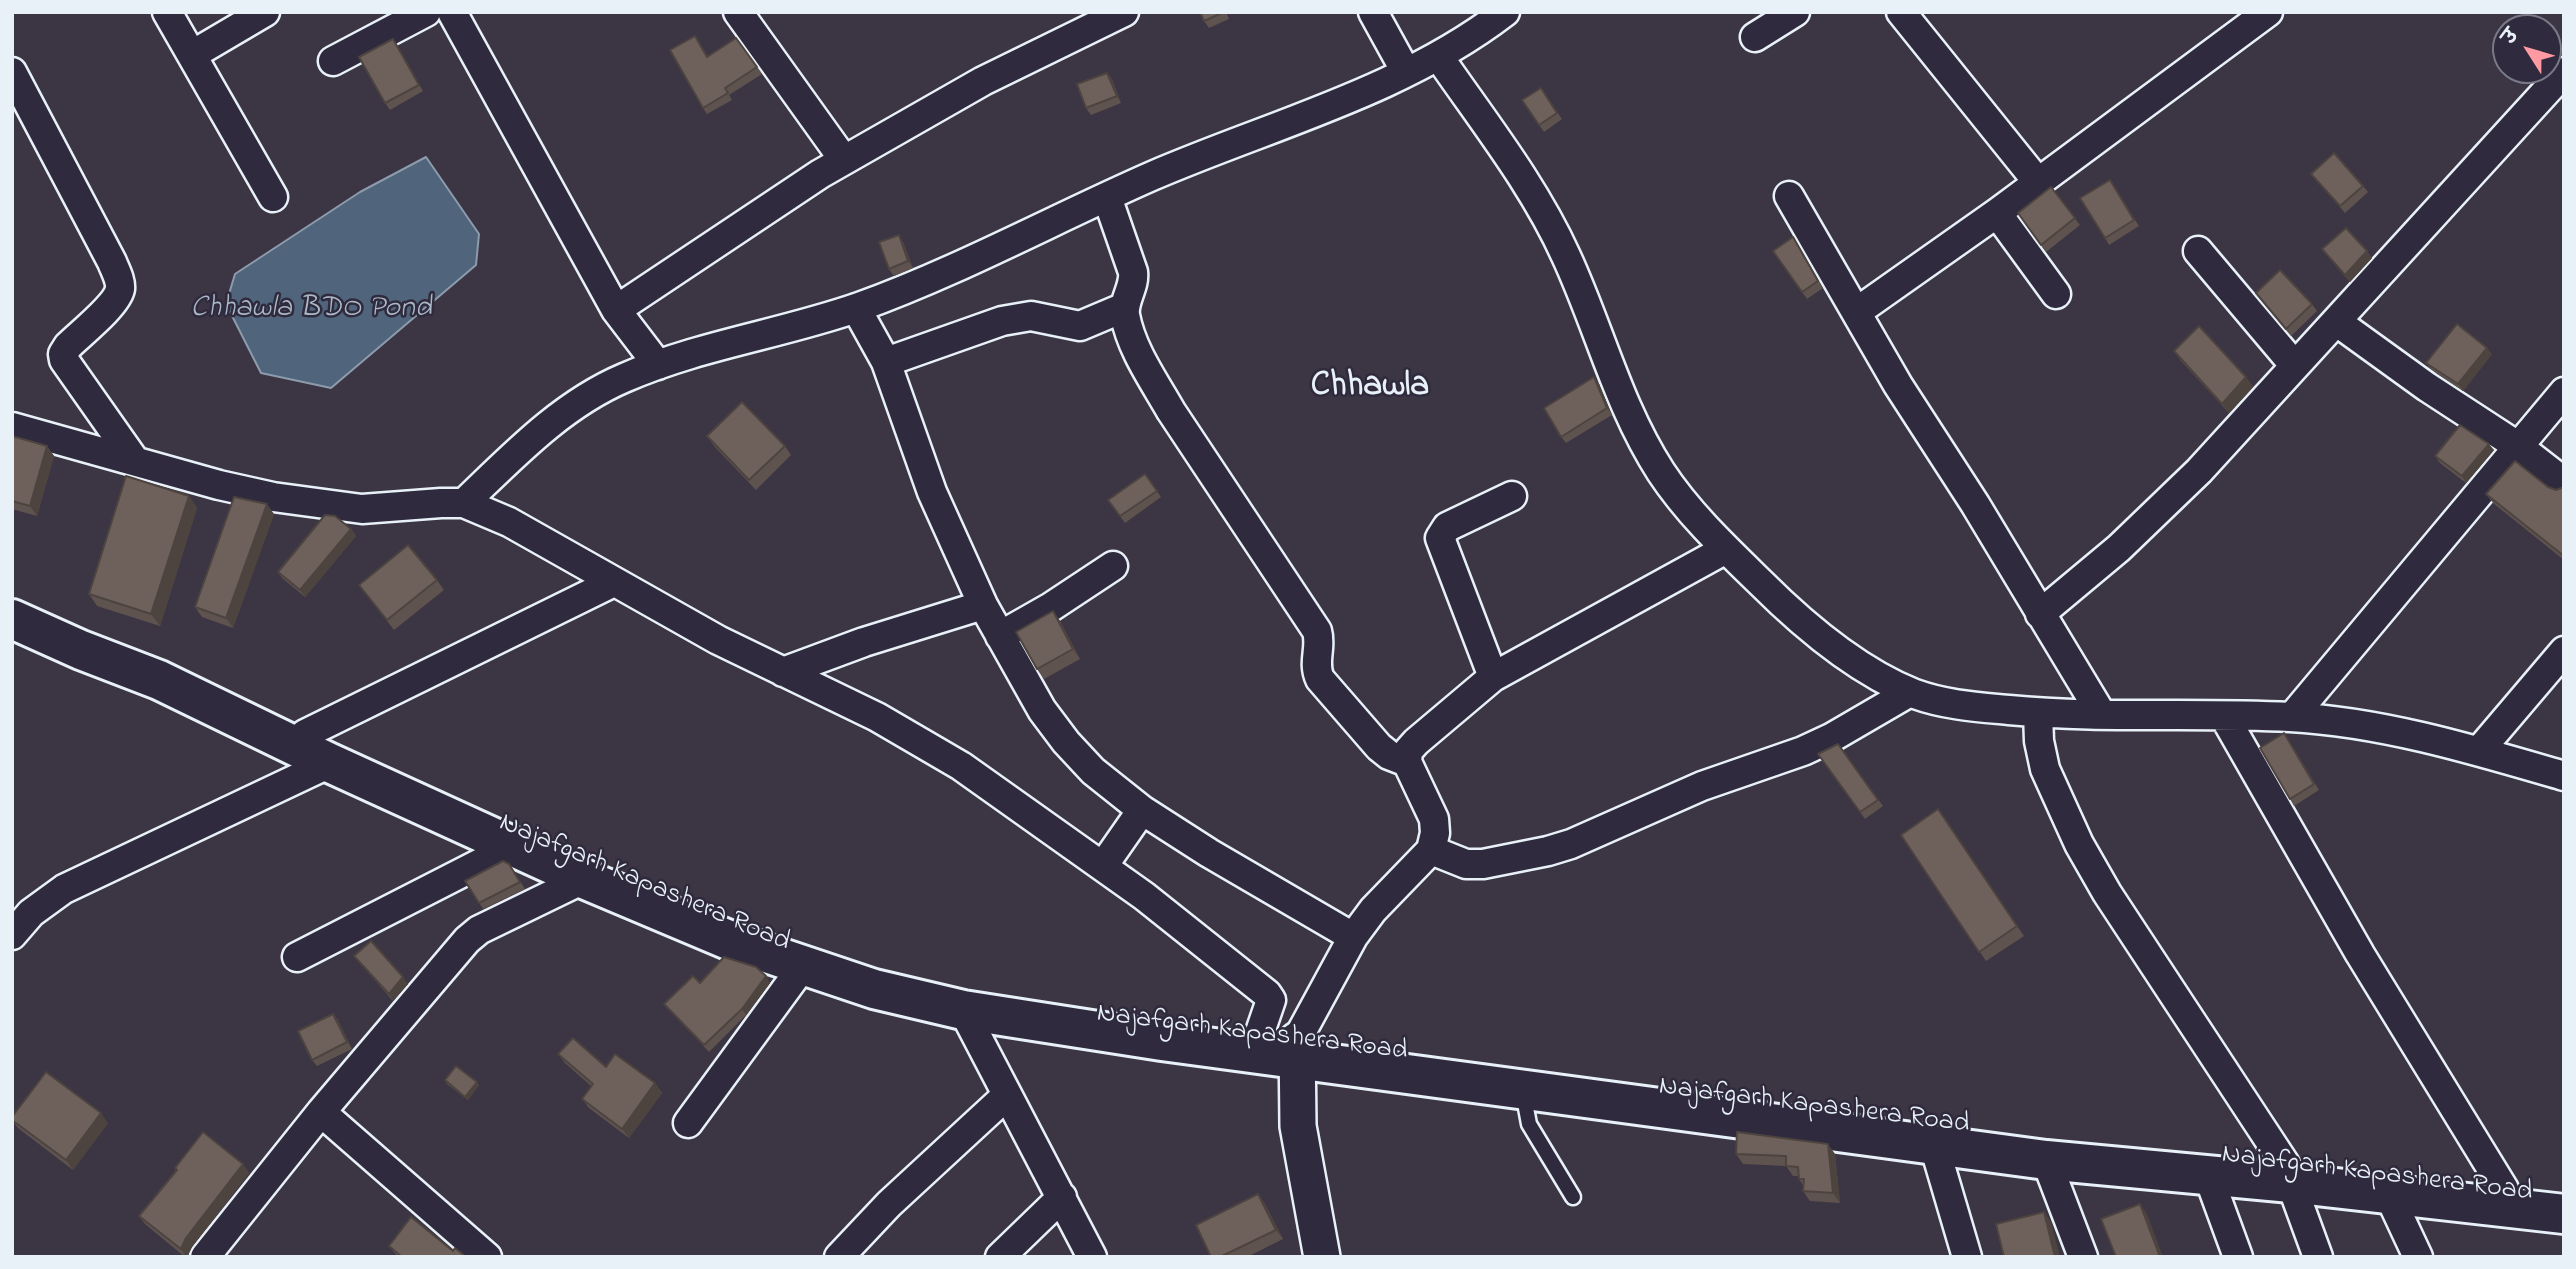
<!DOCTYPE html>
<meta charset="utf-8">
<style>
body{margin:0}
#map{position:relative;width:2576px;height:1269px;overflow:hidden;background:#3c3543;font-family:"Indie Flower","Playpen Sans Deva",sans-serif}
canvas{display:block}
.frame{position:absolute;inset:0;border:14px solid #e8f1f8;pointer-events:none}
.north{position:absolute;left:2492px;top:14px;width:70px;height:70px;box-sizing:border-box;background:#2f2a3d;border:2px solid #797a88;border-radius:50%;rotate:307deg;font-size:19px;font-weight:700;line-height:28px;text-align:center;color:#e8f1f8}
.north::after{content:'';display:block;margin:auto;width:24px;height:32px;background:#ff9aa2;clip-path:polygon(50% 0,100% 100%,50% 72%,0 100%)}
</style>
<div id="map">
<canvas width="2576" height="1269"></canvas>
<div class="frame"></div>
<div class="north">उ</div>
</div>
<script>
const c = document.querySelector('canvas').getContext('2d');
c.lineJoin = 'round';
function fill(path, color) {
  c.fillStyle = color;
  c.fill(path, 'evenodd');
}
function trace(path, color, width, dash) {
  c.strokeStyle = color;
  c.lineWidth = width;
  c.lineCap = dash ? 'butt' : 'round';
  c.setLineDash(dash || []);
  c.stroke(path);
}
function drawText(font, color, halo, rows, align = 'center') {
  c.font = font + ' "Indie Flower",sans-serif';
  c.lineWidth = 5;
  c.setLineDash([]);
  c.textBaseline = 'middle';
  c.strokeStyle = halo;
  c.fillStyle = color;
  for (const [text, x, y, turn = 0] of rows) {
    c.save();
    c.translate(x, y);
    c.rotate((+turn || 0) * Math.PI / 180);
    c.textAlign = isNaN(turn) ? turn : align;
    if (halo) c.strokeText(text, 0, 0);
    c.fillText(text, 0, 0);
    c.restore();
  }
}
const water = new Path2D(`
 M 426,157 L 479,234 L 476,265 L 331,388 L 261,373 L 226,304 L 235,274 L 360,192 Z`);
fill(water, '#50647b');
trace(water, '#8d9cad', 2);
const service = new Path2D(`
 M 1523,1092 L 1529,1124 L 1573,1197`);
const minor = new Path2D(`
 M 167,12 L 273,197
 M 452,12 L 616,310 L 658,365
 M 738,12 L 844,160
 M 1373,12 L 1406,72
 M 1901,12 L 2037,181
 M 1755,37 L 1795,12
 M 192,55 L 265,12
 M 1439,57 C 1483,121 1534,185 1566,256 C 1599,327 1618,406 1661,472 C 1688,513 1725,548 1760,582 C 1802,624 1859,672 1915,694 C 1945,705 1977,707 2009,710 C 2102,719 2196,712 2290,717 C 2383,722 2475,750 2564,776
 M 333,61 L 426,12
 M 12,72 L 112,262 C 115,270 121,280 120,289 C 117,305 80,334 68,346 L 63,354 L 64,360 L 135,461
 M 1789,196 L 1898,385 L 1975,504 L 2102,715
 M 1107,197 L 1133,272 C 1135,287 1123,300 1125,315 C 1131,349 1154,381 1171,411 L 1317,631 C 1322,648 1312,662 1320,679 L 1379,747 L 1389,755 L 1407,762
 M 1997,213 L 2056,294
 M 2198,251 L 2295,366
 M 856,308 L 886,362 L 932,492 L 983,605 L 1042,710 L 1066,742 L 1093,771 L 1142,810 L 1209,853 L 1353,937
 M 616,310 L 820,174 L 983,81 L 1124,12
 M 1858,311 L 1997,213 L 2268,12
 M 2337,322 L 2427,387 L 2519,447 L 2564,482
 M 886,362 L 1002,321 L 1031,316 L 1080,326 L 1125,307
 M 12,427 L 219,485 L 273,497 L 362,509 L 441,503 L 464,503 L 509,522 L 718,640 L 877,717 L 961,766 L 1144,896 L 1267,994 L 1271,1000 L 1259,1035
 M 464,503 C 513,456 561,405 624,378 C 699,345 782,334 859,307 C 959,271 1054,219 1152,176 C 1270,125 1401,92 1505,12
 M 2040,614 L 2119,548 L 2199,471 L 2564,72
 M 1000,636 L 1051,607 L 1113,566
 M 783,672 L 864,642 L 983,605
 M 1493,677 L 1440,538 L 1447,527 L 1512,496
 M 2038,713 L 2039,741 L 2045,769 L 2079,844 L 2107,893 L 2285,1164
 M 2224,716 L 2360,954 L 2504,1189
 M 2292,717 L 2564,392
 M 305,734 L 614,582
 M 2479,751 L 2564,651
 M 1431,850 L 1466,864 L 1483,864 L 1548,851 L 1571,844 L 1702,786 L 1803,751 L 1831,738 L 1910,692
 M 1103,866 L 1142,810
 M 12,935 L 31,913 L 64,889 L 330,763
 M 297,957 L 512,847
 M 963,1010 L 1092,1257
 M 1297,1040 L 1353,937 L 1373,910 L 1431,850 L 1435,833 L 1434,819 L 1407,762 L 1408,751 L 1416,742 L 1493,677 L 1726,549
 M 321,1112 L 487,1257
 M 688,1123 L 803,966
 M 1934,1145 L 1967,1257
 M 2046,1160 L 2083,1257
 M 2208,1175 L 2238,1257
 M 2291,1183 L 2318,1257
 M 2389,1195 L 2418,1257
 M 205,1257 L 321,1112 L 467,940 L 479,930 L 584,879
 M 839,1257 L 889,1204 L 1006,1096
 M 1000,1257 L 1062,1197`);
const tertiary = new Path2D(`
 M 1297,1040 L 1298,1126 L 1322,1257`);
const secondary = new Path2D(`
 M 12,619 L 81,650 L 159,680 L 330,763 L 584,879 L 731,941 L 874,989 L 963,1010 L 1162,1041 L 2046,1160 L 2291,1183 L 2564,1214`);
trace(service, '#e8f1f8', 19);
trace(minor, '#e8f1f8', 33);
trace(tertiary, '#e8f1f8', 40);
trace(secondary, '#e8f1f8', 44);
trace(service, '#2f2a3d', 14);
trace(minor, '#2f2a3d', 28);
trace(tertiary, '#2f2a3d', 35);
trace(secondary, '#2f2a3d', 38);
fill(new Path2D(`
 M 1200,12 L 1226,12 L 1229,19 L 1209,28 L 1204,21 Z
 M 695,36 L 708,57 L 736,38 L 762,74 L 729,95 L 732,100 L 707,114 L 703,108 Z
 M 393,39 L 423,91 L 390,110 L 385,103 Z
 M 1107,73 L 1112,79 L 1121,103 L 1091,115 L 1086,108 Z
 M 1541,88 L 1562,119 L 1544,132 L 1522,100 Z
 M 2311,174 L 2363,186 L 2368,192 L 2345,213 Z
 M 2110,180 L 2139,226 L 2109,245 L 2105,238 Z
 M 2051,187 L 2080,225 L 2046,252 L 2018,213 Z
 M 903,242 L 913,268 L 894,276 L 889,269 Z
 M 1797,243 L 1823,288 L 1807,299 L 1773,251 Z
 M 2322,249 L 2372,258 L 2350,282 Z
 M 2256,293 L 2312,304 L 2317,311 L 2291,336 Z
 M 2174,351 L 2246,377 L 2253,387 L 2229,413 L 2181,361 Z
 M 2492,354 L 2463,391 L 2431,369 L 2426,363 Z
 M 1594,377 L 1599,384 L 1612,415 L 1566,443 L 1561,437 Z
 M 12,436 L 47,446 L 54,456 L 37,516 L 12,509 Z
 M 707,436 L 785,446 L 791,455 L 756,490 L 714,446 Z
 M 2494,450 L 2466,483 L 2440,463 L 2435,456 Z
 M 1145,474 L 1161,497 L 1125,523 L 1108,500 Z
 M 2548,487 L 2556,490 L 2564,487 L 2564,560 L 2493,503 L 2486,494 Z
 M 189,496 L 197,508 L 160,626 L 97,606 L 89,594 Z
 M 274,514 L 233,628 L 202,617 L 195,607 Z
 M 351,529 L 356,536 L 305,597 L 282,578 L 278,572 Z
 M 437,580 L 444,590 L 394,630 L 359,585 Z
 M 1053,611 L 1060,621 L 1080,659 L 1044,679 L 1037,669 Z
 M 2284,733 L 2319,790 L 2294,806 L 2290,799 Z
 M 1838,744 L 1883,806 L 1865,819 L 1818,754 Z
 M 1938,809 L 2024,936 L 1986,961 L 1901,835 Z
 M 509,864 L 525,889 L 483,909 L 465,881 Z
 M 354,956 L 408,984 L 393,1001 Z
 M 770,983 L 746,1015 L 709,1052 L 669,1010 L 664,1004 Z
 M 333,1014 L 338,1020 L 352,1049 L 317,1066 L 312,1060 Z
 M 558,1054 L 606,1067 L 655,1083 L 662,1093 L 629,1138 L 589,1108 L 582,1099 L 591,1086 L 565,1063 Z
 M 445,1080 L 479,1085 L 468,1100 L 447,1084 Z
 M 12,1117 L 108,1123 L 73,1170 L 18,1128 L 12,1120 Z
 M 1736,1154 L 1835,1154 L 1840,1203 L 1810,1201 L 1803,1191 L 1803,1185 L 1799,1179 L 1799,1176 L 1793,1176 L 1786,1166 L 1743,1164 Z
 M 243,1164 L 249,1173 L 192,1247 L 187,1257 L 185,1257 L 145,1224 L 139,1216 L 176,1170 L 175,1168 Z
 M 1258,1194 L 1265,1204 L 1283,1239 L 1247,1257 L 1211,1257 Z
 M 389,1246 L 453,1251 L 466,1257 L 398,1257 Z`), '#5f534f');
fill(new Path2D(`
 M 393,39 L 398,46 L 423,91 L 419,85 Z
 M 1107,73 L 1112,79 L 1121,103 L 1117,96 Z
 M 899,235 L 903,242 L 913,268 L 908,261 Z
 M 2367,251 L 2372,258 L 2350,282 L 2345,275 Z
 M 2487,348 L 2492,354 L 2463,391 L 2458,384 Z
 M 1594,377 L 1599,384 L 1612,415 L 1607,408 Z
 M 2246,377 L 2253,387 L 2229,413 L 2222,404 Z
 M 2489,444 L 2494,450 L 2466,483 L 2462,476 Z
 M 47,446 L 54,456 L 37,516 L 30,506 Z
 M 189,496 L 197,508 L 160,626 L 151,614 Z
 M 267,504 L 274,514 L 233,628 L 226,618 Z
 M 351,529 L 356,536 L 305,597 L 300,590 Z
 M 1053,611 L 1060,621 L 1080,659 L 1073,649 Z
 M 766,976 L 770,983 L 746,1015 L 742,1009 Z
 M 403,977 L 408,984 L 393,1001 L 389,994 Z
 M 333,1014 L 338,1020 L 352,1049 L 347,1042 Z
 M 477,1082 L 479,1085 L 468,1100 L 465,1097 Z
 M 655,1083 L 662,1093 L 629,1138 L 622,1129 Z
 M 101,1113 L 108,1123 L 73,1170 L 66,1160 Z
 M 1828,1144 L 1835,1154 L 1840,1203 L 1833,1193 Z
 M 243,1164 L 249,1173 L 192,1247 L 187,1257 L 186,1257 L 181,1249 L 186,1238 Z
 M 1258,1194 L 1265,1204 L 1283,1239 L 1276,1230 Z
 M 2140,1204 L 2147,1214 L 2163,1257 L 2160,1257 Z
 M 2044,1212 L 2051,1222 L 2060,1257 L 2055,1257 Z`), '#4d4440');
const building = new Path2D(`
 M 1200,12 L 1224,12 L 1204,21 Z
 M 695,36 L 707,57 L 736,38 L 757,67 L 725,88 L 728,93 L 703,108 L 670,50 Z
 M 393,39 L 419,85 L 385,103 L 359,57 Z
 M 1107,73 L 1117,96 L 1086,108 L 1077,84 Z
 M 1541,88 L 1557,113 L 1539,125 L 1522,100 Z
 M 2334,153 L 2363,186 L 2340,206 L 2311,174 Z
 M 2110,180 L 2134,220 L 2105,238 L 2080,198 Z
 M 2051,187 L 2075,218 L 2041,245 L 2018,213 Z
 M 2346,228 L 2367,251 L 2345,275 L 2322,249 Z
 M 899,235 L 908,261 L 889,269 L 879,242 Z
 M 1793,237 L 1818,281 L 1802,292 L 1773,251 Z
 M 2280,270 L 2312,304 L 2286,329 L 2256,293 Z
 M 2457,324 L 2487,348 L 2458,384 L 2426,363 Z
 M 2199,326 L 2246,377 L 2222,404 L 2174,351 Z
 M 1594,377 L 1607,408 L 1561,437 L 1544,408 Z
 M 742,402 L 785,446 L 749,480 L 707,436 Z
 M 2460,425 L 2489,444 L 2462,476 L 2435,456 Z
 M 12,436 L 47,446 L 30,506 L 12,501 Z
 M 2515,461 L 2548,487 L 2556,490 L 2564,487 L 2564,556 L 2486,494 Z
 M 1145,474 L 1157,491 L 1120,516 L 1108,500 Z
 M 126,476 L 189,496 L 151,614 L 89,594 Z
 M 234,497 L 267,504 L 226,618 L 195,607 Z
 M 325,515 L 335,516 L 351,529 L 300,590 L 278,572 Z
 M 408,545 L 437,580 L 387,620 L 359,585 Z
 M 1053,611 L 1073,649 L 1037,669 L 1016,632 Z
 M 2284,733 L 2314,784 L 2290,799 L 2260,748 Z
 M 1838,744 L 1878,800 L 1860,812 L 1818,754 Z
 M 1938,809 L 2017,926 L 1979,952 L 1901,835 Z
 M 503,861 L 509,864 L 520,882 L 479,903 L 465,881 Z
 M 371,941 L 403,977 L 389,994 L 354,956 Z
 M 724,957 L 756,967 L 766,976 L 742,1009 L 704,1045 L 664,1004 L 693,976 L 700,983 Z
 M 333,1014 L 347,1042 L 312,1060 L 298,1031 Z
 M 573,1038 L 606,1067 L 615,1054 L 655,1083 L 622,1129 L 582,1099 L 593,1084 L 558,1054 Z
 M 456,1066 L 477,1082 L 465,1097 L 445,1080 Z
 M 46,1072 L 101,1113 L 66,1160 L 12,1120 L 12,1117 Z
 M 203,1132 L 243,1164 L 186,1238 L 181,1249 L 139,1216 L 177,1170 L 175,1168 Z
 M 1737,1132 L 1828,1144 L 1833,1193 L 1803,1191 L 1804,1179 L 1799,1179 L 1798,1167 L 1786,1166 L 1786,1156 L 1736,1154 Z
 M 1258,1194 L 1276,1230 L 1220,1257 L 1211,1257 L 1196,1225 Z
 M 2140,1204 L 2160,1257 L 2116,1257 L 2101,1219 Z
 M 2044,1212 L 2055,1257 L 2004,1257 L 1996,1224 Z
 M 411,1217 L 453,1251 L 455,1248 L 466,1257 L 402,1257 L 389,1246 Z`);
fill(building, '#6e615c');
trace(building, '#4d4440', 2);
drawText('28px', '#e8f1f8', '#2f2a3d', [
 ["Najafgarh Kapashera Road",644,884,23],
 ["Najafgarh Kapashera Road",1252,1034,7],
 ["Najafgarh Kapashera Road",1814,1107,7],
 ["Najafgarh Kapashera Road",2377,1175,7]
]);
drawText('italic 30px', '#abb9c6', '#2f2a3d', [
 ["Chhawla BDO Pond",311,310]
]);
drawText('bold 35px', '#e8f1f8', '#2f2a3d', [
 ["Chhawla",1370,388]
]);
</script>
